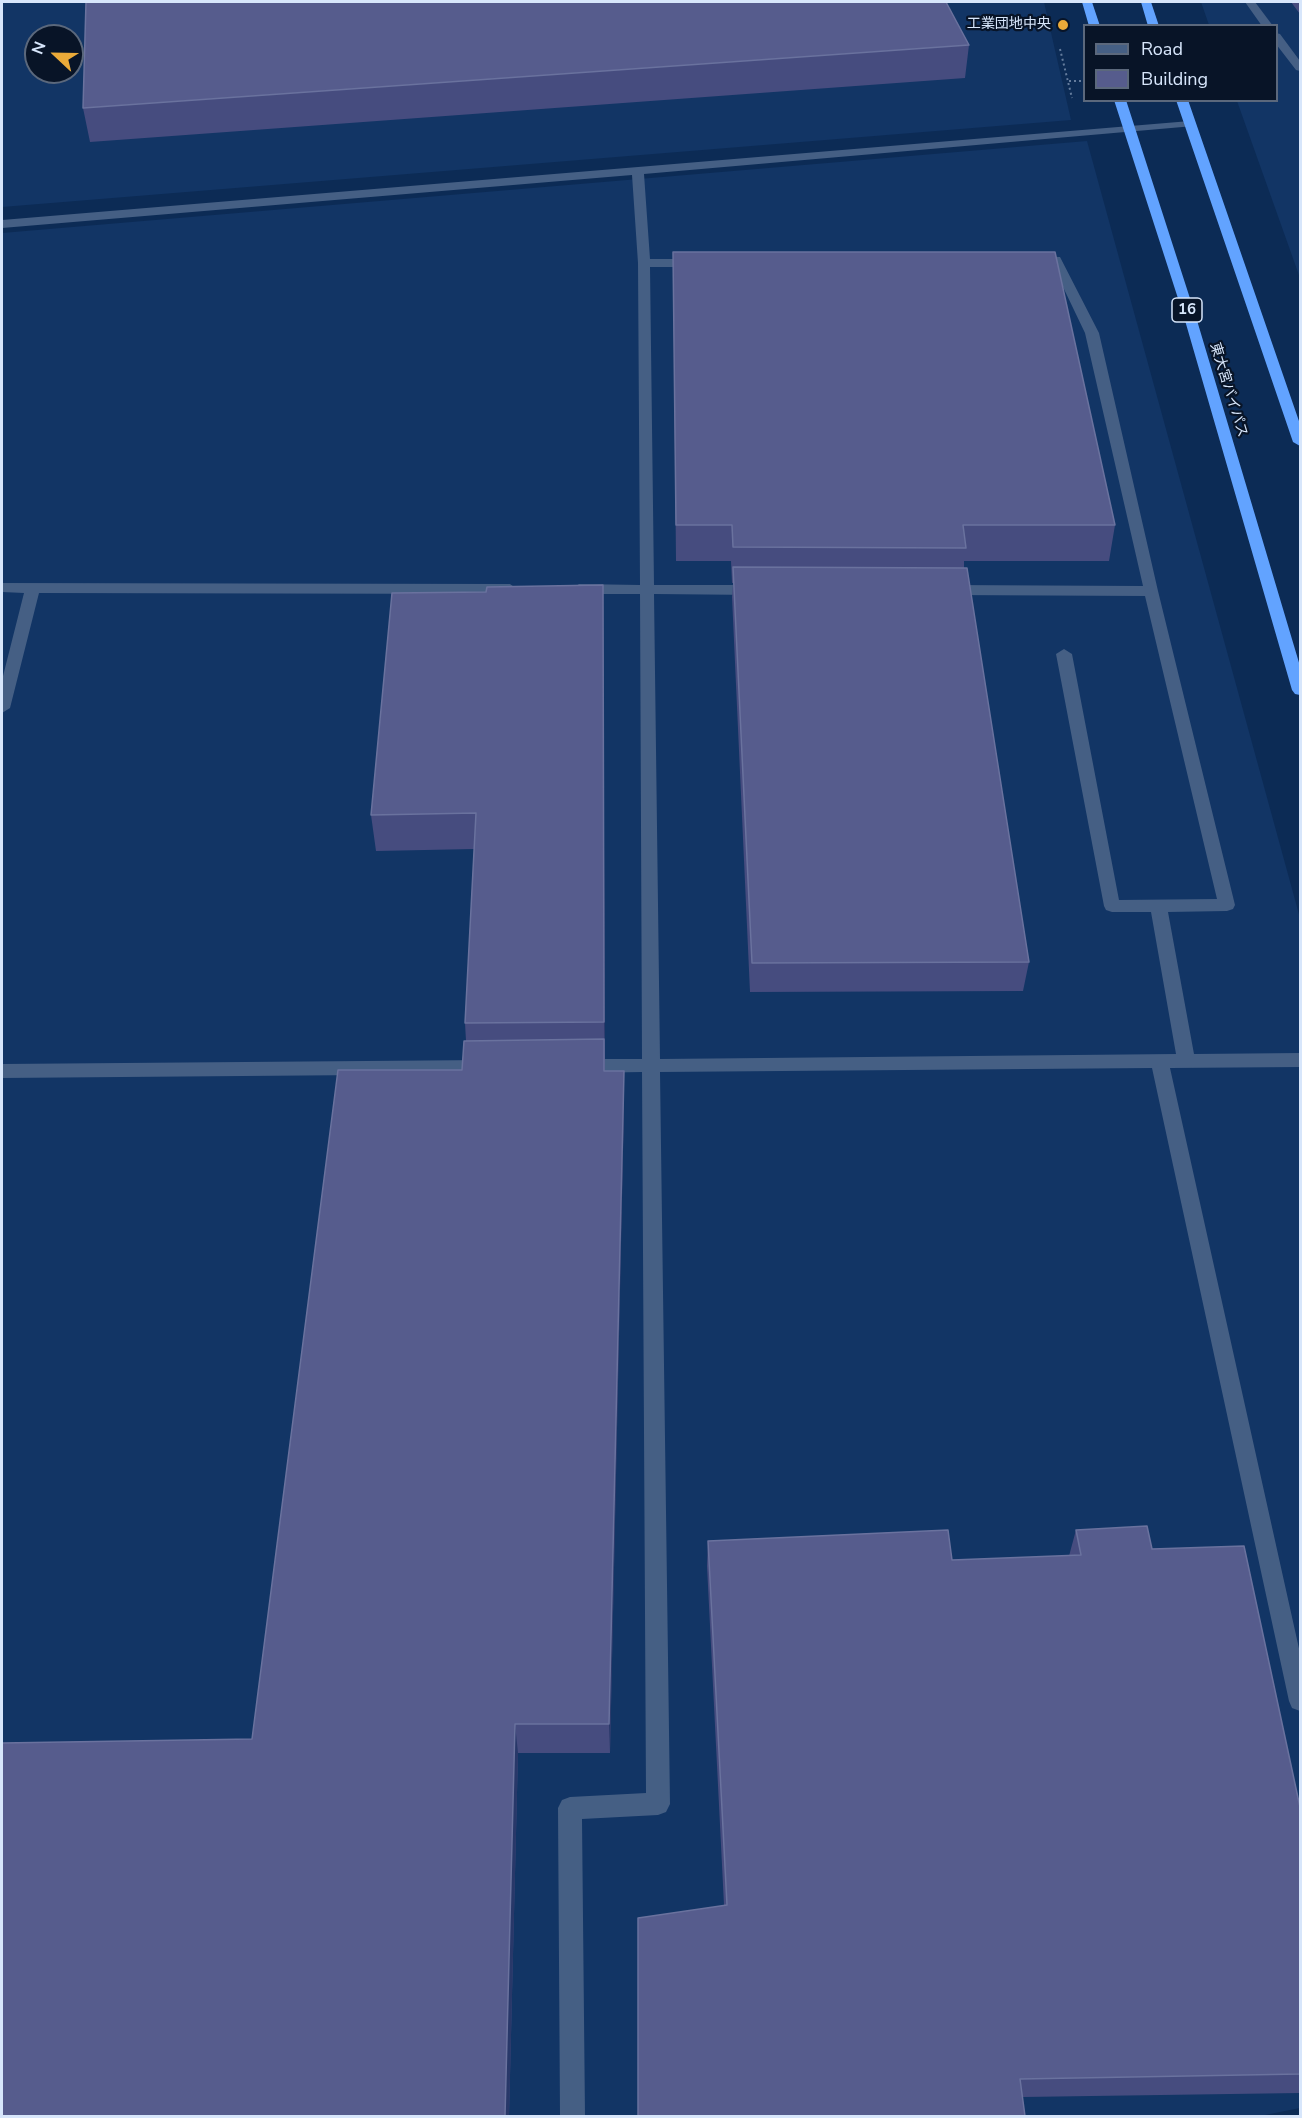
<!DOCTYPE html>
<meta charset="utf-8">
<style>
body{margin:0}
#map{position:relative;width:1302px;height:2118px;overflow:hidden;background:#0c2b55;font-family:"Nunito Sans",sans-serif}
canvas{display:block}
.frame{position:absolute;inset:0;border:3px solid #d7e6fb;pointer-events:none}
.legend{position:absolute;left:1083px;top:24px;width:195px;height:78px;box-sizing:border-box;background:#081427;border:2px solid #5b687c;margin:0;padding:8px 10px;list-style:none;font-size:18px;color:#d7e6fb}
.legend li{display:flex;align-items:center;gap:12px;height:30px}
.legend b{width:30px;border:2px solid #5b687c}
.north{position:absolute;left:24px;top:24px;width:60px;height:60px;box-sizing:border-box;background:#081427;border:2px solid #5b687c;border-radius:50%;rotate:292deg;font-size:16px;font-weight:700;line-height:24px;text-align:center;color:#d7e6fb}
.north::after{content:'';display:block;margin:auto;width:21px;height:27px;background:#eaaa39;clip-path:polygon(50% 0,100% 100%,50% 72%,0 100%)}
</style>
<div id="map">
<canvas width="1302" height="2118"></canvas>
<div class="frame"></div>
<ul class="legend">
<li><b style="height:8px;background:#455f84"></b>Road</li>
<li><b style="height:16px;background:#565c8d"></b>Building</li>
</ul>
<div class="north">N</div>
</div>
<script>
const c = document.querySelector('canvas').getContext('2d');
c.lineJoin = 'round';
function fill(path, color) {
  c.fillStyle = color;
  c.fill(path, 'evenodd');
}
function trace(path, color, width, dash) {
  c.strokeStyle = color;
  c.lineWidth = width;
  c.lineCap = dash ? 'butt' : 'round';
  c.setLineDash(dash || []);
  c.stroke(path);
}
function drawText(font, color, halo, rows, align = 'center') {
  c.font = font + ' "Nunito Sans","Noto Sans JP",sans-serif';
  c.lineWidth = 4.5;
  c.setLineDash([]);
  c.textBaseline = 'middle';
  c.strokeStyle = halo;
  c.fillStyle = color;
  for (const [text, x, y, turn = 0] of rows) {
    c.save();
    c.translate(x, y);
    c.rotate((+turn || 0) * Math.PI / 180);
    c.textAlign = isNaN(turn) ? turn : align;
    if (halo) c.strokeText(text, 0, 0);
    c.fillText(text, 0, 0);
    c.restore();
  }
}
fill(new Path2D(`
 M 2,2 L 1044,2 L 1071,120 L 2,207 ZM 36,36 L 72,36 L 72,72 L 36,72 Z
 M 1201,2 L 1300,2 L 1300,278 L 1237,101 L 1276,100 L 1276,26 L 1209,25 Z
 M 1087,141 L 1300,918 L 1300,2108 L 1260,2116 L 2,2116 L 2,233 Z`), '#123565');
trace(new Path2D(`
 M 1060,49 L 1072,98
 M 1069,81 L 1084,81`), '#647c9d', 2, [2, 3]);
fill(new Path2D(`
 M 1245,2 L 1255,2 L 1273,26 L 1262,26 Z
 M 1276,33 L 1280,34 L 1300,61 L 1300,71 L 1296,70 L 1276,44 Z
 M 1190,121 L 1196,124 L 1194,126 L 644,174 L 650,259 L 696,259 L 702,263 L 696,267 L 650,267 L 654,585 L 756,585 L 763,590 L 756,595 L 654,594 L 660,1059 L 1176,1054 L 1151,912 L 1112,912 L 1106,910 L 1104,906 L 1056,654 L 1064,649 L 1072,654 L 1119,900 L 1217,899 L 1145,596 L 948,595 L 941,590 L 948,585 L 1143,586 L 1085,333 L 1052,264 L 1036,264 L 1030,260 L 1036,256 L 1060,257 L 1099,333 L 1158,591 L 1235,905 L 1233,909 L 1227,911 L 1168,912 L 1194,1054 L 1300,1053 L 1300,1067 L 1170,1068 L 1300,1653 L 1300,1711 L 1292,1708 L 1289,1701 L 1152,1068 L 660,1072 L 670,1804 L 666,1812 L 658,1815 L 582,1819 L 585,2116 L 560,2116 L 558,1808 L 562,1800 L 570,1797 L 646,1793 L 642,1072 L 582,1073 L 576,1071 L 573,1066 L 576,1061 L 582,1059 L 642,1059 L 640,594 L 579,594 L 572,589 L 579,584 L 640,585 L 638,263 L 632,175 L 2,228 L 2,220 Z
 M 2,583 L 510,584 L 517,589 L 510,594 L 39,593 L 10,708 L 2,713 L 2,680 L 24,593 L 2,592 Z
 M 486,1060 L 492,1062 L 495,1067 L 492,1072 L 486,1074 L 2,1078 L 2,1064 Z`), '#455f84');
fill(new Path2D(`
 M 1082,2 L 1092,2 L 1100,26 L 1089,26 Z
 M 1141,2 L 1151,2 L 1159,26 L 1148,26 Z
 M 1114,100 L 1126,100 L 1196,317 L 1300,666 L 1300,695 L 1295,694 L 1292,690 L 1184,317 Z
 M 1176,100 L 1188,100 L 1300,424 L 1300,446 L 1293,442 Z`), '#62a3ff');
fill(new Path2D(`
 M 1291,2 L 1300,2 L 1300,14 Z
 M 969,45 L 965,78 L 90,142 L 83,108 Z
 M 673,252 L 1115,525 L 1109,561 L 964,561 L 964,568 L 1029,962 L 1023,991 L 750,992 L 732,597 L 733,583 L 732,583 L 731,561 L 676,561 Z
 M 603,621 L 605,1071 L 624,1071 L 624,1106 L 610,1753 L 518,1753 L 509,2116 L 2,2116 L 252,1739 L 462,1070 L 466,1041 L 465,1023 L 474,849 L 376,851 L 371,815 Z
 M 1076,1530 L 1152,1549 L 1300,1807 L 1300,2093 L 1023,2097 L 724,1905 L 707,1566 L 708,1541 L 952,1560 L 1069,1556 Z`), '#464c7f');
fill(new Path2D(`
 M 603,585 L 603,621 L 605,1057 L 604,1022 Z
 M 624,1071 L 624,1106 L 610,1753 L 609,1724 Z
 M 515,1724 L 518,1753 L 509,2116 L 505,2116 Z`), '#283869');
const building = new Path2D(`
 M 86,2 L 946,2 L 969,45 L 83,108 Z
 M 673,252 L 1055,252 L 1115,525 L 963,525 L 966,548 L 733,547 L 732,525 L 676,525 Z
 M 733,567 L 967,568 L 1029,962 L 752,963 Z
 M 603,585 L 604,1022 L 465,1023 L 476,813 L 371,815 L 392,593 L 486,592 L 487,587 Z
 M 604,1039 L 604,1071 L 624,1071 L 609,1724 L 515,1724 L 505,2116 L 2,2116 L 2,1743 L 252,1739 L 338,1070 L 462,1070 L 464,1041 Z
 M 1147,1526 L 1152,1549 L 1244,1546 L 1300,1807 L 1300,2074 L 1020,2079 L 1025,2116 L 638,2116 L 638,1918 L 727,1905 L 708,1541 L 948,1530 L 952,1560 L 1081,1555 L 1076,1530 Z`);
fill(building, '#565c8d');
trace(building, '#6a729e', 1.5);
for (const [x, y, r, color] of [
 [1063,25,6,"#eaaa39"]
]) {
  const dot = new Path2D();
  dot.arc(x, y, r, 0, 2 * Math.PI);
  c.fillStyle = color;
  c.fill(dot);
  trace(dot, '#081427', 2);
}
drawText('14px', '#d7e6fb', '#081427', [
 ["工業団地中央",1051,25]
], 'right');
drawText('14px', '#d7e6fb', '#081427', [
 ["東大宮バイパス",1228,390,73]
]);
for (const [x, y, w] of [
 [1187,310,30]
]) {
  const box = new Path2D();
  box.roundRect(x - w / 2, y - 12, w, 24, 4.5);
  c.fillStyle = '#081427';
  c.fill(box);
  trace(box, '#d7e6fb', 1.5);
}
drawText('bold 15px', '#d7e6fb', null, [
 ["16",1187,310]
]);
</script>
